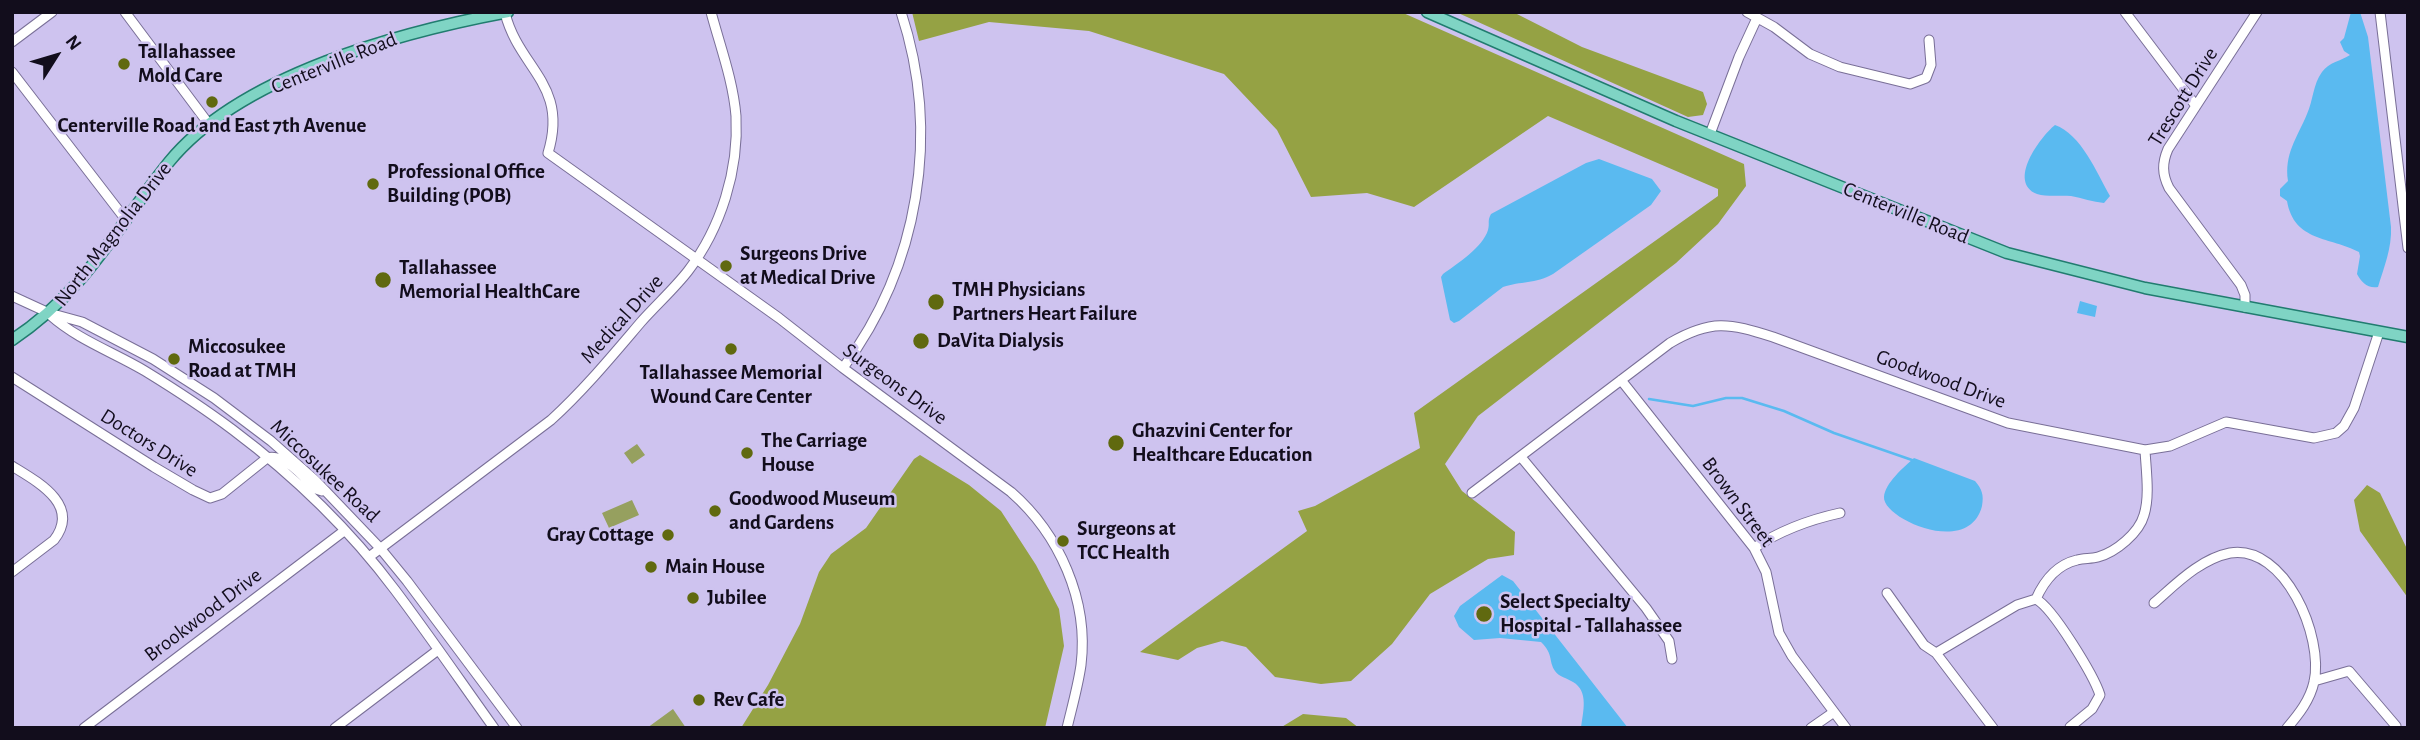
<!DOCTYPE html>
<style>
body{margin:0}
#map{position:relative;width:2420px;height:740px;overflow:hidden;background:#cec3ef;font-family:"Alegreya Sans",sans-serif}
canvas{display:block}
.frame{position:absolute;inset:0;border:14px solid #120d1c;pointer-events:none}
.north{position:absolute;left:21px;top:21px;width:70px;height:70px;-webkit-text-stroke:5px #cec3ef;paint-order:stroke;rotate:53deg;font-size:19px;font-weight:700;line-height:28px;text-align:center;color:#120d1c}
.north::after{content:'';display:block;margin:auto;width:24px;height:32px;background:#120d1c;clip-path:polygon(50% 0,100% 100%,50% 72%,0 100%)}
</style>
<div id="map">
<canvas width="2420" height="740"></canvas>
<div class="frame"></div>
<div class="north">N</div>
</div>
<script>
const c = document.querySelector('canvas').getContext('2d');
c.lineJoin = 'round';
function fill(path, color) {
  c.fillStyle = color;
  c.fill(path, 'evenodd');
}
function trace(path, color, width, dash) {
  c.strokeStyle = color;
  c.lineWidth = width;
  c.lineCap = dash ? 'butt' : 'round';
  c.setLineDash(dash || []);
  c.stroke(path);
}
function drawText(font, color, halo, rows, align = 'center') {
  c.font = font + ' "Alegreya Sans",sans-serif';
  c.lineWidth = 5;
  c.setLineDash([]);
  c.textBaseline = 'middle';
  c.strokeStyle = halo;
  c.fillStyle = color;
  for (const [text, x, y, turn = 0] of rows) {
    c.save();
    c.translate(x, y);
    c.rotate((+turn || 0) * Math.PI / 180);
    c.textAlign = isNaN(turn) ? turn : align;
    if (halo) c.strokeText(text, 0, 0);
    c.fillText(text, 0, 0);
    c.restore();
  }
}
fill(new Path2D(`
 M 637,444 L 645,455 L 632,464 L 624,453 Z
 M 632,500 L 639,515 L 609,528 L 602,513 Z
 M 673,709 L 686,728 L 647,728 Z`), '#96a05f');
fill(new Path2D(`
 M 912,12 L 1401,12 L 1744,164 L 1746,186 L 1718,224 L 1676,263 L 1478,416 L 1445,464 L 1462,491 L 1515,532 L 1514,555 L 1488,559 L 1430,594 L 1392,644 L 1351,681 L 1321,684 L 1275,677 L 1246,647 L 1222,641 L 1197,648 L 1178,660 L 1140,652 L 1307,531 L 1298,511 L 1315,506 L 1420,448 L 1414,413 L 1718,196 L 1718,189 L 1548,116 L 1414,207 L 1367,193 L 1311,197 L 1277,130 L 1224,74 L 1089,31 L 989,22 L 919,41 Z
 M 1456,12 L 1513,12 L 1582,47 L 1703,92 L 1707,104 L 1703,115 L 1688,117 Z
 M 920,455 L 969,485 L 1001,511 L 1036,565 L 1059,609 L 1064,646 L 1045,728 L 741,728 L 768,685 L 800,624 L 819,572 L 831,554 L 866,528 L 914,459 Z
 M 2367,485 L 2380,493 L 2408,551 L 2408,598 L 2360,531 L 2354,500 Z
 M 1303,714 L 1346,718 L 1359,728 L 1280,728 Z`), '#95a244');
fill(new Path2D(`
 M 2351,12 L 2360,12 L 2368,37 L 2391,227 C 2392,248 2384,267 2378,287 C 2368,289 2361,282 2357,274 L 2360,256 L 2359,252 C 2331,237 2294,242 2287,201 L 2280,196 L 2280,189 L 2288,181 C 2284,154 2297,138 2307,114 C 2313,101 2313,84 2322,72 C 2329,62 2341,61 2350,55 L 2344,51 L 2340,42 L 2344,38 Z
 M 2055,125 C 2081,134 2097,173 2110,196 L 2104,203 C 2093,202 2082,198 2071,196 C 2060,195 2047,197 2037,194 C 2007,182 2040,137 2055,125 Z
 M 1599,159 L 1652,179 L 1661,191 L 1651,205 L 1553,274 C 1535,284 1521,281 1503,287 L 1459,321 L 1454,323 L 1450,320 L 1441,277 L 1443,274 C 1457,264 1483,247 1488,230 C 1490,223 1487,221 1491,214 L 1586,163 Z
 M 2080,301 L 2097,306 L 2095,317 L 2077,313 Z
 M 1914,458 L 1975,481 C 1982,489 1984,495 1982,506 C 1969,558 1882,518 1884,497 C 1885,483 1904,467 1914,458 Z
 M 1502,575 L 1513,581 L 1628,728 L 1581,728 C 1583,712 1589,691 1573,682 C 1567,678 1559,677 1555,671 C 1548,660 1554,655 1541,642 L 1500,638 L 1474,640 L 1459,627 L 1454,616 L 1460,606 Z`), '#5abaf0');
trace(new Path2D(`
 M 1649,399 L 1693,406 L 1726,398 L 1742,398 L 1784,411 L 1834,433 L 1912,460`), '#5abaf0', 2.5);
const minor = new Path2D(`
 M 125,12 L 208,123
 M 1747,12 L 1774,27 L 1810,54 L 1840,67 L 1910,84 L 1926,78 L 1931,65 L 1929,40
 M 2125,12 L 2196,106
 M 2380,12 L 2408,248
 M 505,13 C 519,69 569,84 548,153 L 779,318 L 843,368 L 1011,492 C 1059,534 1089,600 1081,665 C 1078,686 1072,707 1067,728
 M 12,42 L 52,12
 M 12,72 L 126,220
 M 1710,134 L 1739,57 L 1757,18
 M 12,296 L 49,313 L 82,322 L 153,359 L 214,398 L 271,441 L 315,480 L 380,548 L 407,581 L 517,728
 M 2245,307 L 2245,295 L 2241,285 L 2169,188 C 2162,174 2162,163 2168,149 L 2257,12
 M 50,315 C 78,340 113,352 145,371 C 176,390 205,409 233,430 C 293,475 350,530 395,590 C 429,635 461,682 494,728
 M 843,368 C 919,266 941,134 901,12
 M 12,377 L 154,467 L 193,490 L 210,498 L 222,494 L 267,458
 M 1621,380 L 1754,548 L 1766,572 L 1779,633 L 1792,656 L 1846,728
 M 1521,457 L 1646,608 L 1669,641 L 1672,659
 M 267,458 C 285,453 303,477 316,489 L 322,491
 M 12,466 C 38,482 81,505 54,540 L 12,572
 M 1472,493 L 1670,343 C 1711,319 1729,323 1773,337 L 2008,423 L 2145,450 L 2170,446 L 2226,422 L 2314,438 L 2336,433 L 2344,426 L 2354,408 L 2379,332
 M 1754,548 C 1781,530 1808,520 1840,513
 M 369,557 L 551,420 C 584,390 612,356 641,322 C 656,305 674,289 688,271 C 721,228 739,170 736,116 C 733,80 720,46 711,12
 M 1887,593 L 1924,645 L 1936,653 L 1993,728
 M 2036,599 C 2053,608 2094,676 2100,695 L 2092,709 L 2070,727
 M 2154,603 C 2176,584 2200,559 2230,553 C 2285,544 2324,637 2314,682 C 2310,700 2299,714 2287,728
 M 1936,653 L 2017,605 L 2036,599 C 2044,581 2056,565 2077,560 C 2084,558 2091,559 2098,557 C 2116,552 2139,533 2144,515 C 2150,496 2146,470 2145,450
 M 2314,681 L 2349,671 L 2396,726
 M 84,728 L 344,531
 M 335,728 L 438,650
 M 1811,728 L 1834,712`);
const major = new Path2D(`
 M 1427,12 L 1676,121 L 2007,253 L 2145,288 L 2408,337
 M 12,340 C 86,291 116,228 169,162 C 240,75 401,32 508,12`);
trace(minor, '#796f97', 11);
trace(major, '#217c6f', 13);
trace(minor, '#fff', 9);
trace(major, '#7fd4c4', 10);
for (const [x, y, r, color] of [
 [124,64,7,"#60690f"],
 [212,102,7,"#60690f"],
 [373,184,7,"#60690f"],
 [726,266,7,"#60690f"],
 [383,280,9,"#60690f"],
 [936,302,9,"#60690f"],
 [921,341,9,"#60690f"],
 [731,349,7,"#60690f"],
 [174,359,7,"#60690f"],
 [1116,443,9,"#60690f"],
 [747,453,7,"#60690f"],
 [715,511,7,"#60690f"],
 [668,535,7,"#60690f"],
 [1063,541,7,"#60690f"],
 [651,567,7,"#60690f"],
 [693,598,7,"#60690f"],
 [1484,614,9,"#60690f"],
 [699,700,7,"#60690f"]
]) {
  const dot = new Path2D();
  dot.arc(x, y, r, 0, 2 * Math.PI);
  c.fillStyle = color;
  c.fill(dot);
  trace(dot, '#cec3ef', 2.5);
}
drawText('bold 21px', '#120d1c', '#cec3ef', [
 ["Tallahassee",138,52],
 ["Mold Care",138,76],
 ["Centerville Road and East 7th Avenue",212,126,"center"],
 ["Professional Office",387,172],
 ["Building (POB)",387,196],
 ["Surgeons Drive",740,254],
 ["at Medical Drive",740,278],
 ["Tallahassee",399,268],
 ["Memorial HealthCare",399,292],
 ["TMH Physicians",952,290],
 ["Partners Heart Failure",952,314],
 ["DaVita Dialysis",937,341],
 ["Miccosukee",188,347],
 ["Road at TMH",188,371],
 ["Tallahassee Memorial",731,373,"center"],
 ["Wound Care Center",731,397,"center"],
 ["Ghazvini Center for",1132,431],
 ["Healthcare Education",1132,455],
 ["The Carriage",761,441],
 ["House",761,465],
 ["Goodwood Museum",729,499],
 ["and Gardens",729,523],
 ["Surgeons at",1077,529],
 ["TCC Health",1077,553],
 ["Gray Cottage",654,535,"right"],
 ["Main House",665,567],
 ["Jubilee",707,598],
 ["Select Specialty",1500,602],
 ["Hospital - Tallahassee",1500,626],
 ["Rev Cafe",713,700]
], 'left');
drawText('21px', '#120d1c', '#cec3ef', [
 ["Centerville Road",334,63,-22],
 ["Trescott Drive",2183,97,-58],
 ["Centerville Road",1906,213,22],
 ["North Magnolia Drive",113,234,-52],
 ["Medical Drive",622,319,-48],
 ["Goodwood Drive",1941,379,20],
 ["Surgeons Drive",895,384,36],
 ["Doctors Drive",149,443,32],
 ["Miccosukee Road",325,471,43],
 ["Brown Street",1738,502,53],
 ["Brookwood Drive",203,615,-37]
]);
</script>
